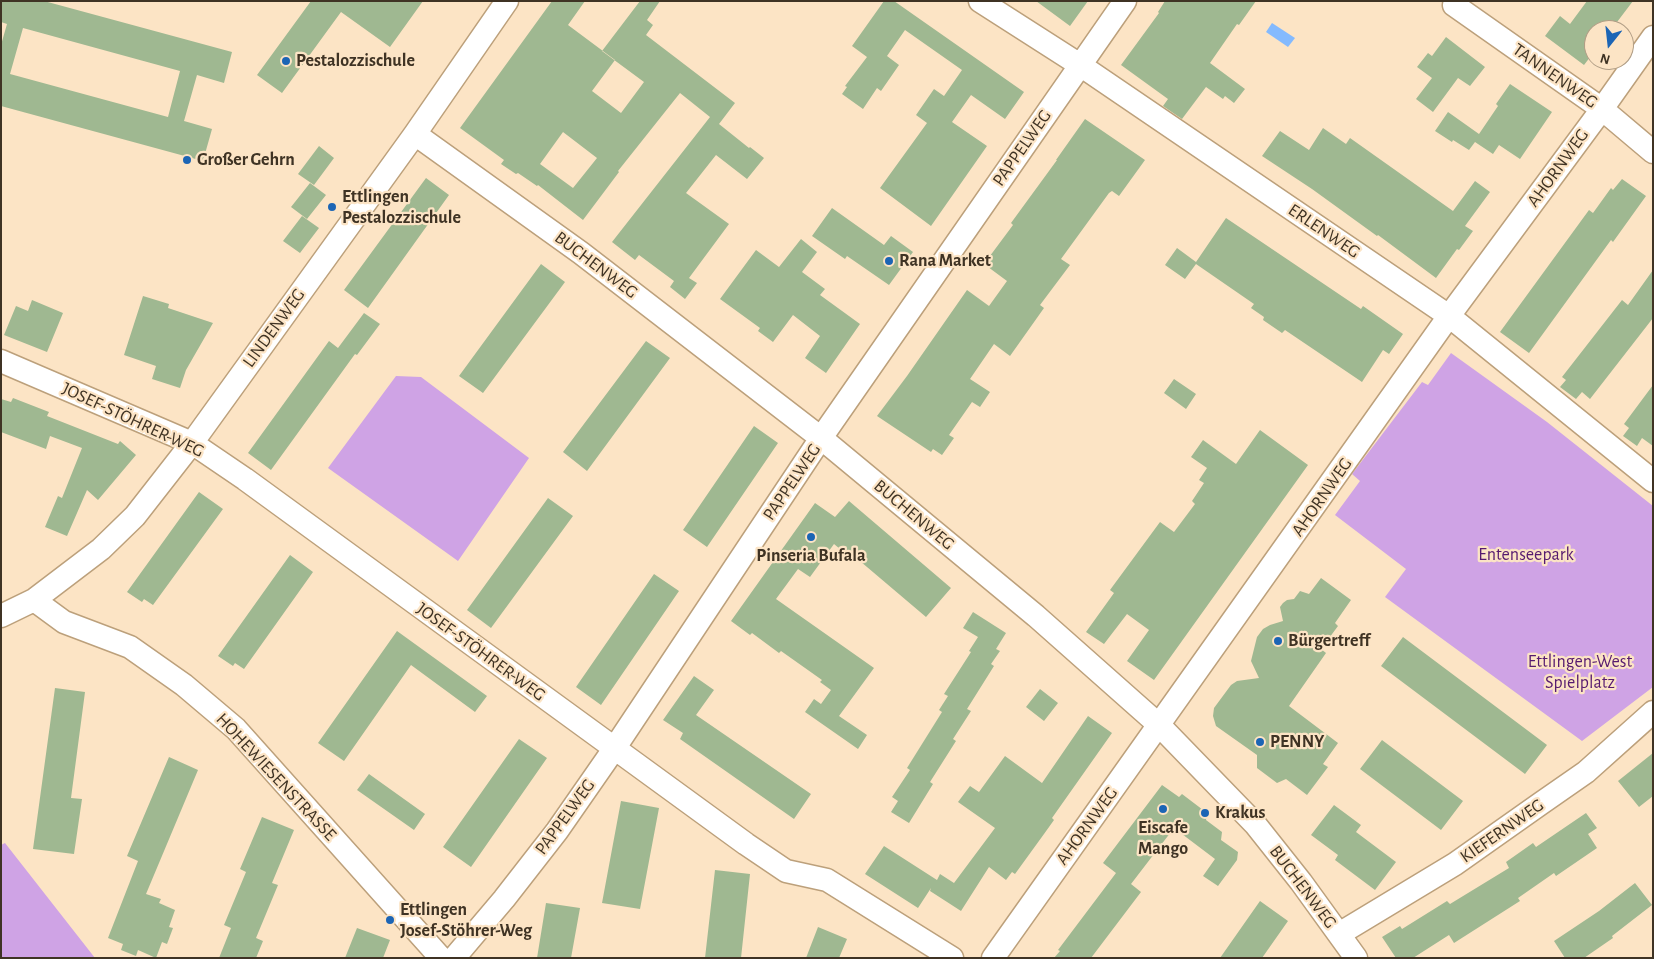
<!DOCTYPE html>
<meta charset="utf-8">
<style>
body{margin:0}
#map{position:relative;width:1654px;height:959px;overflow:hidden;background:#fce4c5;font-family:"Alegreya Sans",sans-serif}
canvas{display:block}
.frame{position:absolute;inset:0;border:2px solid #3f3324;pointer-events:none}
.north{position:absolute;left:1584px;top:20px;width:50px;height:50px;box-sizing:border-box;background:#fce4c5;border:1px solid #b09d85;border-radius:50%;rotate:196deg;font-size:14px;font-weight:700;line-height:20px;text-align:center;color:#3f3324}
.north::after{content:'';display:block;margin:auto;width:18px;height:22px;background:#1c65b5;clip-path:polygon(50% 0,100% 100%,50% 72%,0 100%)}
</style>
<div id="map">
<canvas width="1654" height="959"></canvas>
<div class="frame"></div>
<div class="north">N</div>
</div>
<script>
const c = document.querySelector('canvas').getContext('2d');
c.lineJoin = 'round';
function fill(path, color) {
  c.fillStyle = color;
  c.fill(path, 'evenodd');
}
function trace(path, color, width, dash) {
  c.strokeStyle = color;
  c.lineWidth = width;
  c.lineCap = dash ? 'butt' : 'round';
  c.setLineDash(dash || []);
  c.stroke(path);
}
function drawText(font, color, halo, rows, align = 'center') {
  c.font = font + ' "Alegreya Sans",sans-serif';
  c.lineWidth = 4.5;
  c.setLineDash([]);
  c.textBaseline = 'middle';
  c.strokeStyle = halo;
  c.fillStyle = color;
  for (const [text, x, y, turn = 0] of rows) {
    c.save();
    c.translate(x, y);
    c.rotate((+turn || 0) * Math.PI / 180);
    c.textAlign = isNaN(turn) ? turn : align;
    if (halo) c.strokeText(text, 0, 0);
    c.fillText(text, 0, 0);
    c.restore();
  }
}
fill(new Path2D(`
 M 1451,353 L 1547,422 L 1653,506 L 1653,687 L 1582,741 L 1385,597 L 1406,569 L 1335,515 L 1360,481 L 1352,474 L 1422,382 L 1428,385 Z
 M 396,376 L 421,377 L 529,458 L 458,561 L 328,468 Z
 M 5,843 L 95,958 L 1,958 L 1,845 Z`), '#cfa3e5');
fill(new Path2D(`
 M 1272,23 L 1295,38 L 1288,47 L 1266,32 Z`), '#84bafe');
fill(new Path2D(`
 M 1,1 L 44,1 L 232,52 L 224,83 L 197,75 L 184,121 L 212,129 L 203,161 L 1,106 L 1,45 L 7,24 L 1,22 ZM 23,28 L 180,71 L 168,117 L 10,74 Z
 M 311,1 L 423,1 L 390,47 L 341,12 L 282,93 L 257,75 Z
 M 552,1 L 585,1 L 568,25 L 615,60 L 592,91 L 621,113 L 644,82 L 602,51 L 640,1 L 660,1 L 647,20 L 653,25 L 646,35 L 735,103 L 719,124 L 714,120 L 749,148 L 750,147 L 764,158 L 747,179 L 716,155 L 686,193 L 729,224 L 689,278 L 697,283 L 685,299 L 670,287 L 674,281 L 639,255 L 635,260 L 612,242 L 710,117 L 680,93 L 618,171 L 619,172 L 583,220 L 538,185 L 537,186 L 518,173 L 516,174 L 501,164 L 504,160 L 460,128 ZM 563,132 L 597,158 L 573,188 L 540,164 Z
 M 884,1 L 894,1 L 1024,92 L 1005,119 L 971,95 L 952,122 L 987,146 L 931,226 L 880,188 L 927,123 L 916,115 L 934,89 L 944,96 L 962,70 L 905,30 L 887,56 L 899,65 L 881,91 L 877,88 L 863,109 L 842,94 L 847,87 L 845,86 L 867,57 L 852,46 Z
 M 1036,1 L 1088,1 L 1070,26 Z
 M 1165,1 L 1256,1 L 1239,25 L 1237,24 L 1210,63 L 1245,89 L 1234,103 L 1225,96 L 1223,99 L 1206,87 L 1182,119 L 1163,106 L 1168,99 L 1121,65 L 1159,13 L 1158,12 Z
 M 1587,1 L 1633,1 L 1611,30 L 1594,30 L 1594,52 L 1584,65 L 1545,36 L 1560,16 L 1570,24 Z
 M 1446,37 L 1485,67 L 1470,86 L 1458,78 L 1433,112 L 1416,99 L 1432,78 L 1417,67 L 1428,53 L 1432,56 Z
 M 1510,84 L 1552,112 L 1520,159 L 1499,145 L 1493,154 L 1475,142 L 1469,150 L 1453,140 L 1452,142 L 1435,131 L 1448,112 L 1479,134 L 1498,106 L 1496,104 Z
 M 1085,119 L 1145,160 L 1119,196 L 1112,191 L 1109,193 L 1061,259 L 1070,265 L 1040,305 L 1044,308 L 1010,356 L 994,344 L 970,379 L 990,392 L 980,407 L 972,402 L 949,435 L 954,438 L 942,455 L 933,449 L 931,452 L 877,416 L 907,376 L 967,290 L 989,306 L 1007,281 L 984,264 L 1013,225 L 1011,223 L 1057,160 L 1056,160 Z
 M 1323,128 L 1346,144 L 1350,138 L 1453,211 L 1475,181 L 1490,192 L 1465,226 L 1473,231 L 1459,250 L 1457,249 L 1436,278 L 1378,235 L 1377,236 L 1312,189 L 1262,156 L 1280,131 L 1309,150 Z
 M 319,146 L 334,158 L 314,185 L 298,174 Z
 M 426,178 L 449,195 L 368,308 L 344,290 Z
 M 1622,179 L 1646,196 L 1613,242 L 1611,240 L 1529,353 L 1500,332 L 1589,210 L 1593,213 L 1611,188 L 1613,190 Z
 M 310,183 L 326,195 L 307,219 L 291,207 Z
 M 832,208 L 884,245 L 891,236 L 913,252 L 889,285 L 847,256 L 845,259 L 812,236 Z
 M 302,216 L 319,228 L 300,253 L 283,241 Z
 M 1226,218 L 1361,309 L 1363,306 L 1403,334 L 1389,354 L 1383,350 L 1362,382 L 1285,330 L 1282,333 L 1263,320 L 1264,317 L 1251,308 L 1254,304 L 1196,264 L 1185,279 L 1165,265 L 1177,248 L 1196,262 Z
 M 801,239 L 817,252 L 802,272 L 825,289 L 820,295 L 860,324 L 826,373 L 805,358 L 820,336 L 793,315 L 773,342 L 758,331 L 760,328 L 720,299 L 756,250 L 779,267 Z
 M 541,264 L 565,282 L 483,393 L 459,376 Z
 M 1653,270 L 1653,318 L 1590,399 L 1582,392 L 1576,399 L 1560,387 L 1566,380 L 1562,377 L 1622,300 L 1628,305 Z
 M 143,296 L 169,304 L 168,308 L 213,323 L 186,370 L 180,388 L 152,379 L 156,366 L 124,355 Z
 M 32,300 L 63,313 L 47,352 L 4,335 L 16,306 L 28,311 Z
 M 364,313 L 380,324 L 357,355 L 355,354 L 271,470 L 248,453 L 329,341 L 338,348 Z
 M 646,341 L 670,358 L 587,471 L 563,452 Z
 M 1174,379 L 1196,394 L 1186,409 L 1164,393 Z
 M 1653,385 L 1653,446 L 1642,438 L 1637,446 L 1623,436 L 1629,428 L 1624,424 Z
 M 13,398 L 49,412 L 47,416 L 118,444 L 120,441 L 136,455 L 98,500 L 87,490 L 67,536 L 45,527 L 58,496 L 62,498 L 82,448 L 50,436 L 46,449 L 1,432 L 1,399 L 11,402 Z
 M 754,426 L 778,443 L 707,547 L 683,530 Z
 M 1260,430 L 1308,465 L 1154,680 L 1127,661 L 1149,630 L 1127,614 L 1104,644 L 1086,632 L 1114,593 L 1110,590 L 1160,522 L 1174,532 L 1195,504 L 1192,501 L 1204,483 L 1199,480 L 1207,468 L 1191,457 L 1203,440 L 1236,464 Z
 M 199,492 L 223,509 L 153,605 L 144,599 L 142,602 L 127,592 Z
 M 548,498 L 573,516 L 491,628 L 467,610 Z
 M 849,501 L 951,588 L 926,617 L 854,556 L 852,559 L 834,544 L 810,577 L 798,569 L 776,599 L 874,668 L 839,716 L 867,735 L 858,749 L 805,712 L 814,699 L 821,704 L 831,690 L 820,682 L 822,680 L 781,651 L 779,653 L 752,633 L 750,635 L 731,621 L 815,503 L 835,517 Z
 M 290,555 L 313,572 L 244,669 L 235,663 L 233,666 L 218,656 Z
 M 654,574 L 679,591 L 601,705 L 576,687 Z
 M 1321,578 L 1351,600 L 1335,623 L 1338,626 L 1321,649 L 1326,653 L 1289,706 L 1338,743 L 1323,764 L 1328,767 L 1307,795 L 1286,779 L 1277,783 L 1257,768 L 1257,755 L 1216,726 L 1213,716 L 1214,708 L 1231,685 L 1237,681 L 1259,678 L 1251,661 L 1257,637 L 1263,629 L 1270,625 L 1283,621 L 1280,607 L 1283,603 L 1287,600 L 1294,599 L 1300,591 L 1309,594 Z
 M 973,612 L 1006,633 L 996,649 L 1000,651 L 991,664 L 994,666 L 967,709 L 971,711 L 953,739 L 956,741 L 930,782 L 933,784 L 909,823 L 891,812 L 898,801 L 892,797 L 910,770 L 907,768 L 942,712 L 939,710 L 948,696 L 944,694 L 971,652 L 969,651 L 978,637 L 963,628 Z
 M 397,631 L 487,696 L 475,712 L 411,665 L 344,761 L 318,743 Z
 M 1403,637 L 1547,745 L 1525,774 L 1381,666 Z
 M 694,676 L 714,690 L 696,715 L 811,794 L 794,819 L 680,739 L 683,733 L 663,720 Z
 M 55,688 L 85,692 L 71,798 L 82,799 L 74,854 L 33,849 Z
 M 1040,689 L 1058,703 L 1044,721 L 1026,707 Z
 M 1088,716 L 1112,733 L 1052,818 L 1054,820 L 1044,834 L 1015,874 L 1012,872 L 1006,880 L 989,867 L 961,911 L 930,891 L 931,888 L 918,908 L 865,874 L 884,846 L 937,880 L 940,874 L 954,883 L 995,828 L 958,802 L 970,786 L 979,792 L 1005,756 L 1042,783 Z
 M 519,739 L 547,758 L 471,867 L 443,847 Z
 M 1382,740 L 1463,801 L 1441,830 L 1360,769 Z
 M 1653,753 L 1653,796 L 1639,807 L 1618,781 Z
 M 169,757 L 198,770 L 146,894 L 161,899 L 159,903 L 175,910 L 169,927 L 173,928 L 167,944 L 162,942 L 156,958 L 138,950 L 136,956 L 121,950 L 123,944 L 108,938 L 138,861 L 127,856 Z
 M 369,774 L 425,814 L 414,830 L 357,790 Z
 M 1162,785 L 1179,797 L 1182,794 L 1207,813 L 1206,820 L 1222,832 L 1221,840 L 1238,852 L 1237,860 L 1218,886 L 1203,876 L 1215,859 L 1174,828 L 1131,884 L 1141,892 L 1091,958 L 1054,958 L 1060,951 L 1058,950 L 1116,873 L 1103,863 Z
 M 621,801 L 659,808 L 640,909 L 602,903 Z
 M 1334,805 L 1361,825 L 1356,832 L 1396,862 L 1375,890 L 1335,860 L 1338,855 L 1311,835 Z
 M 1586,813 L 1597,828 L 1588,834 L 1597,848 L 1556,876 L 1554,873 L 1518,898 L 1520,901 L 1454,943 L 1449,935 L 1413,958 L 1396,958 L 1382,937 L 1400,926 L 1402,929 L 1447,901 L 1450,904 L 1509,868 L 1506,862 L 1533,843 L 1536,847 Z
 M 262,817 L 294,830 L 272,883 L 278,885 L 256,938 L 263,941 L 256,958 L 219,958 L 231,928 L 224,925 L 246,872 L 240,869 Z
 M 715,870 L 750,874 L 741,958 L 705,958 Z
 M 1635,883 L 1652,905 L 1612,936 L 1613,938 L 1584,958 L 1565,958 L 1554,941 L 1599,911 Z
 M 1260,901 L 1288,921 L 1262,958 L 1220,958 Z
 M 546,903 L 580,908 L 571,958 L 537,958 Z
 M 818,927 L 847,939 L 839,958 L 806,958 Z
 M 357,928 L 390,940 L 383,958 L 345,958 Z`), '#9fb891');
const street = new Path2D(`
 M 980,1 L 1080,65 L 1449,316 L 1653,481
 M 1454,5 L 1602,109 L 1653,152
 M 415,134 L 581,253 L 821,438 L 1036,616 L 1159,725 L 1255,824 L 1301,882 L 1356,958
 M 1,361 L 192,443 L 245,479 L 746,844 L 786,871 L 827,880 L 952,958
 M 34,600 L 64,622 L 130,647 L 184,685 L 236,729 L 441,958
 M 1,616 L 34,600 L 101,549 L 135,516 L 192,443 L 415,134 L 507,1
 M 1339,934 L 1455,864 L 1540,804 L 1586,772 L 1653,712
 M 454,958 L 504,899 L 557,831 L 614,749 L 821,438 L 1125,1
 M 993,958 L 1449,316 L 1602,109 L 1653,37`);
trace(street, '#bca07b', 25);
trace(street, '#fff', 22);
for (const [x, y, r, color] of [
 [286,61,5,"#1c65b5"],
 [187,160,5,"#1c65b5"],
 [332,207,5,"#1c65b5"],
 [889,261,5,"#1c65b5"],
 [811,537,5,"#1c65b5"],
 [1278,641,5,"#1c65b5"],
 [1260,742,5,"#1c65b5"],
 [1163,809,5,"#1c65b5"],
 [1205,813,5,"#1c65b5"],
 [390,920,5,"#1c65b5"]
]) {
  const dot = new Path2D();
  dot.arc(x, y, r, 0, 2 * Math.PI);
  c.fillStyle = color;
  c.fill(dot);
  trace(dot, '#fce4c5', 2);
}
drawText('bold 18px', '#3f3324', '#fce4c5', [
 ["Pestalozzischule",296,61],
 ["Großer Gehrn",197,160],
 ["Ettlingen",342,197],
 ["Pestalozzischule",342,218],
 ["Rana Market",899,261],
 ["Pinseria Bufala",811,556,"center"],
 ["Bürgertreff",1288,641],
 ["PENNY",1270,742],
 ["Krakus",1215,813],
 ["Eiscafe",1163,828,"center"],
 ["Mango",1163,849,"center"],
 ["Ettlingen",400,910],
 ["Josef-Stöhrer-Weg",400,931]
], 'left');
drawText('18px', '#3f3324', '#fce4c5', [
 ["TANNENWEG",1555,76,35],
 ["PAPPELWEG",1022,148,-55],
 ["AHORNWEG",1558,168,-54],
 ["ERLENWEG",1324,231,34],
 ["BUCHENWEG",596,265,37],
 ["LINDENWEG",274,328,-54],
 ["JOSEF-STÖHRER-WEG",133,420,25],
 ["PAPPELWEG",792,482,-56],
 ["AHORNWEG",1322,497,-55],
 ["BUCHENWEG",914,515,40],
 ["JOSEF-STÖHRER-WEG",481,652,36],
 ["HOHEWIESENSTRASSE",276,777,47],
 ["PAPPELWEG",565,817,-54],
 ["AHORNWEG",1087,826,-54],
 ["KIEFERNWEG",1502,831,-35],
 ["BUCHENWEG",1303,887,53]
]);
drawText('18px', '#561a6f', '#fce4c5', [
 ["Entenseepark",1526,555],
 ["Ettlingen-West",1580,662],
 ["Spielplatz",1580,683]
]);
</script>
